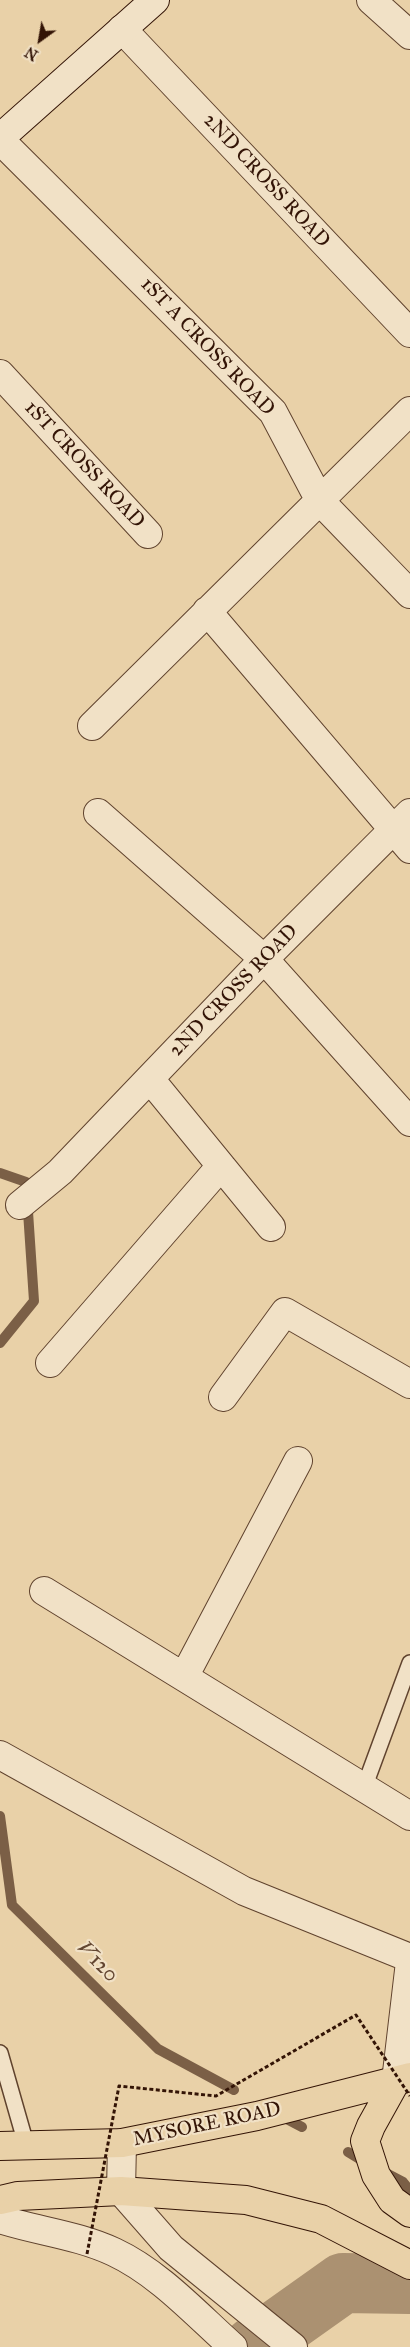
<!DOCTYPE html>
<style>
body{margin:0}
#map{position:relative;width:410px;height:2347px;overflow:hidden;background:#e9d1a8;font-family:"IM FELL Great Primer",serif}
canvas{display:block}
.north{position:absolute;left:15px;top:15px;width:50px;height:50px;-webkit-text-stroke:4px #f1e1c6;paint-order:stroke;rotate:212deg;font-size:14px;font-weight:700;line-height:20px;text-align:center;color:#331406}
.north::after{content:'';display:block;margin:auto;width:18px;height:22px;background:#331406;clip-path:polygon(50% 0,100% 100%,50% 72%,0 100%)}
</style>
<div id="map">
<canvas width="410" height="2347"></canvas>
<div class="north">N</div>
</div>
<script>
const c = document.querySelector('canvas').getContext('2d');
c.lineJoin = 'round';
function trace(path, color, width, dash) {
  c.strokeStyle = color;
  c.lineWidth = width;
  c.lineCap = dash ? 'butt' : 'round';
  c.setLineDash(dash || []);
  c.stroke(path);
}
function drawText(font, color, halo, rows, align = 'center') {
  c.font = font + ' "IM FELL Great Primer",serif';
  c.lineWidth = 4.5;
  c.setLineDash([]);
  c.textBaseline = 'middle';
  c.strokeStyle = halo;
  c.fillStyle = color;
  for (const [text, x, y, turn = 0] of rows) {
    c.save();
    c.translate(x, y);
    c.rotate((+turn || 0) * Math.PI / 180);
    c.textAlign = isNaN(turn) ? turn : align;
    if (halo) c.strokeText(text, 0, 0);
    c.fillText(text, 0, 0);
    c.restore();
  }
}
trace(new Path2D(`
 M 0,1173 L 26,1182 L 34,1301 L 0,1343
 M 0,1816 L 12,1905 L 158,2049 L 234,2090
 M 281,2116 L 302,2127
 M 348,2152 L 366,2163
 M 384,2172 L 403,2182 L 410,2191`), '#7b5f46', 10);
trace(new Path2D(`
 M 253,2347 L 343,2283 L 410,2284`), '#ab9171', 60);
const lane = new Path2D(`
 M 364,1788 L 410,1663
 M 0,2053 L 26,2144`);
const street = new Path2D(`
 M 371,0 L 410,35
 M 122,29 L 410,333
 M 0,140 L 273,412 L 320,501 L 410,594
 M 0,374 L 148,534
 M 207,611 L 410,849
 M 92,726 L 410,411
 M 98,813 L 264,959 L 410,1122
 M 150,1079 L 271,1227
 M 20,1205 L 60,1172 L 264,959 L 410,813
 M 50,1363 L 221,1166
 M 223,1397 L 285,1312 L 410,1384
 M 44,1591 L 410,1816
 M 184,1677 L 298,1461
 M 0,1755 L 244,1891 L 410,1958
 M 396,2081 L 410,1962
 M 122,2143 L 121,2191 L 171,2248 L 293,2347
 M 0,2219 C 37,2231 78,2235 114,2252 C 159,2273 196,2314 233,2347`);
const secondary = new Path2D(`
 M 0,138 L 155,0`);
const highway = new Path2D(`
 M 396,2081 L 371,2126 L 365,2141 L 376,2175 L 392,2200 L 410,2213
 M 0,2146 L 122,2143 L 257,2116 L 410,2077
 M 0,2200 L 18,2196 L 121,2191 L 246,2200 L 321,2219 L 410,2265`);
trace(lane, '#60432e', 18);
trace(street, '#60432e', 30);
trace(secondary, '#331406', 30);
trace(highway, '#331406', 30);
trace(lane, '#f1e1c6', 15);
trace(street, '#f1e1c6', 28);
trace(secondary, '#f1e1c6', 28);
trace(highway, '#e9d1a8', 28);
trace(new Path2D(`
 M 87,2254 L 119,2086 L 216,2096 L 356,2015 L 410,2096`), '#331406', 3, [4, 2.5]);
drawText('20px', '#331406', '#f1e1c6', [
 ["2ND CROSS ROAD",266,181,47],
 ["1ST A CROSS ROAD",207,347,46],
 ["1ST CROSS ROAD",84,465,47],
 ["2ND CROSS ROAD",234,991,-46],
 ["MYSORE ROAD",207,2125,-12]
]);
drawText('italic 21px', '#634631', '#f1e1c6', [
 ["V120",97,1962,45]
]);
</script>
